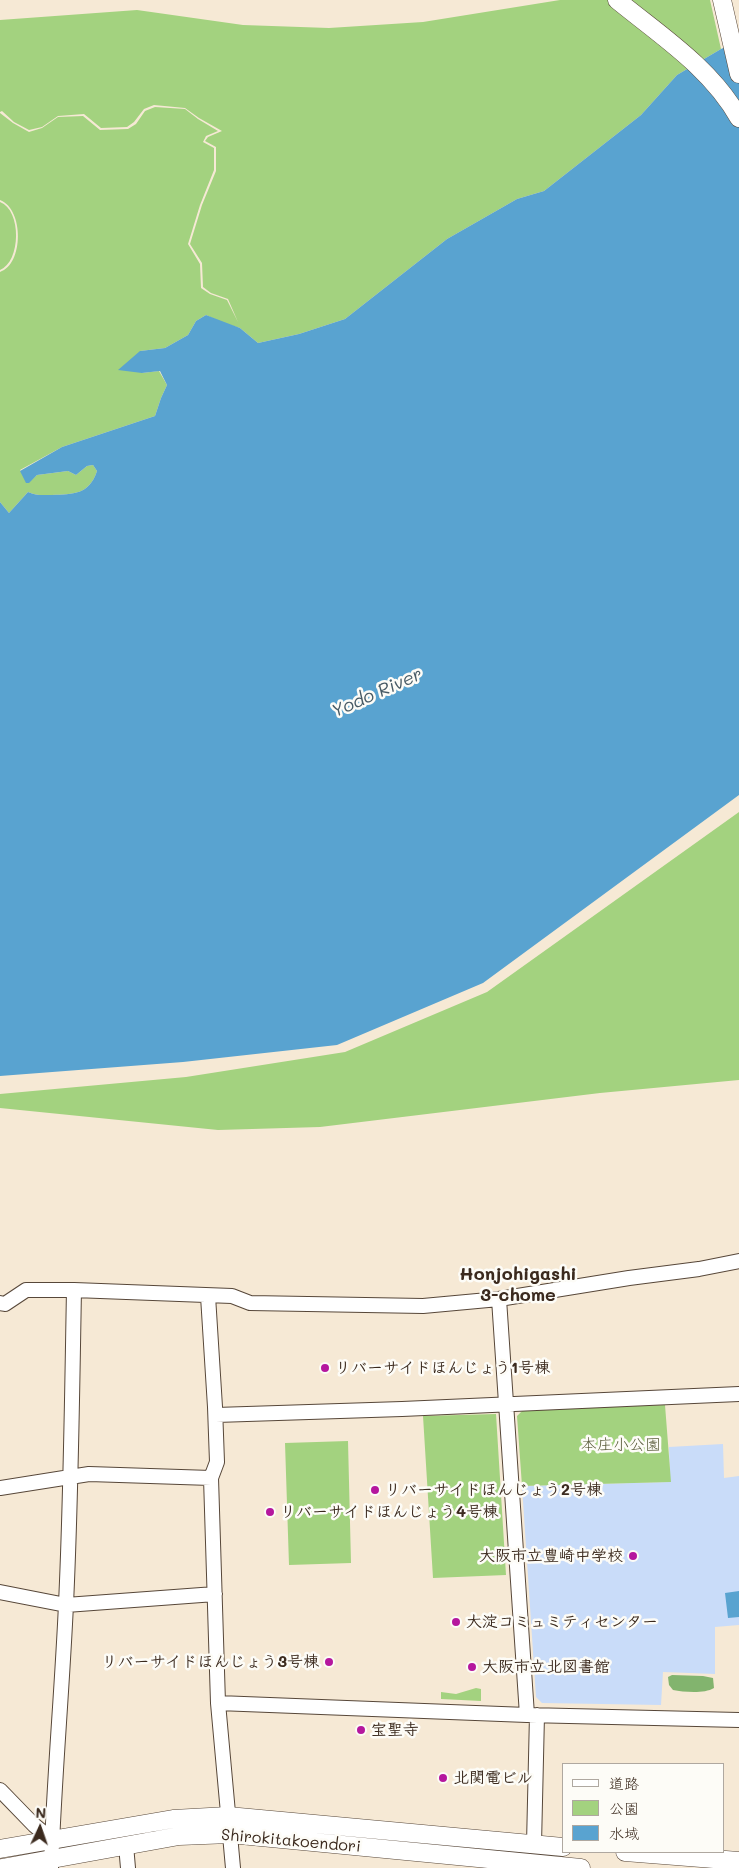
<!DOCTYPE html>
<meta charset="utf-8">
<style>
body{margin:0}
#map{position:relative;width:739px;height:1868px;overflow:hidden;background:#f6e9d5;font-family:Mali,"Klee One",sans-serif}
canvas{display:block}
.legend{position:absolute;left:562px;top:1763px;width:162px;height:90px;box-sizing:border-box;background:#fdfcf7;border:1px solid #afa8a0;margin:0;padding:6px 9px;list-style:none;font-size:15px;color:#3b2a1e}
.legend li{display:flex;align-items:center;gap:10px;height:25px}
.legend b{width:25px;border:1px solid #afa8a0}
.north{position:absolute;left:15px;top:1803px;width:50px;height:50px;-webkit-text-stroke:4px #fdfcf7;paint-order:stroke;rotate:3deg;font-size:14px;font-weight:700;line-height:20px;text-align:center;color:#3b2a1e}
.north::after{content:'';display:block;margin:auto;width:18px;height:22px;background:#3b2a1e;clip-path:polygon(50% 0,100% 100%,50% 72%,0 100%)}
</style>
<div id="map">
<canvas width="739" height="1868"></canvas>
<ul class="legend">
<li><b style="height:6px;background:#fff"></b>道路</li>
<li><b style="height:14px;background:#a3d27f"></b>公園</li>
<li><b style="height:14px;background:#59a3d0"></b>水域</li>
</ul>
<div class="north">N</div>
</div>
<script>
const c = document.querySelector('canvas').getContext('2d');
c.lineJoin = 'round';
function fill(path, color) {
  c.fillStyle = color;
  c.fill(path, 'evenodd');
}
function trace(path, color, width, dash) {
  c.strokeStyle = color;
  c.lineWidth = width;
  c.lineCap = dash ? 'butt' : 'round';
  c.setLineDash(dash || []);
  c.stroke(path);
}
function drawText(font, color, halo, rows, align = 'center') {
  c.font = font + ' Mali,"Klee One",sans-serif';
  c.lineWidth = 5;
  c.setLineDash([]);
  c.textBaseline = 'middle';
  c.strokeStyle = halo;
  c.fillStyle = color;
  for (const [text, x, y, turn = 0] of rows) {
    c.save();
    c.translate(x, y);
    c.rotate((+turn || 0) * Math.PI / 180);
    c.textAlign = isNaN(turn) ? turn : align;
    if (halo) c.strokeText(text, 0, 0);
    c.fillText(text, 0, 0);
    c.restore();
  }
}
fill(new Path2D(`
 M 723,1444 L 724,1478 L 739,1476 L 739,1625 L 715,1627 L 715,1674 L 663,1672 L 661,1705 L 542,1703 L 536,1697 L 522,1486 L 670,1482 L 669,1447 Z`), '#c9dcf9');
fill(new Path2D(`
 M 560,0 L 710,0 L 721,49 L 677,75 L 641,115 L 544,191 L 517,199 L 447,239 L 345,319 L 299,334 L 258,343 L 240,328 L 223,323 L 206,315 L 196,321 L 188,335 L 165,348 L 140,351 L 142,373 L 159,371 L 167,385 L 161,398 L 155,416 L 62,447 L 20,470 L 28,483 L 37,475 L 68,471 L 76,475 L 87,466 L 93,465 L 97,471 C 89,495 73,494 52,495 C 43,495 36,496 28,492 L 9,513 L 0,502 L 0,272 C 24,264 24,209 0,200 L 0,113 L 13,123 L 29,132 L 42,128 L 58,117 L 83,116 L 100,130 L 128,129 L 136,124 L 145,111 L 155,107 L 185,109 L 198,119 L 218,131 L 206,136 L 203,142 L 214,148 L 214,170 L 200,205 L 188,244 L 200,264 L 201,288 L 210,294 L 227,300 L 238,322 L 228,299 L 211,293 L 203,287 L 202,263 L 190,244 L 202,205 L 216,171 L 216,147 L 205,141 L 208,137 L 222,131 L 199,118 L 185,108 L 154,105 L 144,109 L 134,122 L 127,127 L 101,128 L 84,114 L 58,116 L 42,127 L 29,130 L 14,122 L 2,111 L 0,112 L 0,20 L 137,10 L 243,25 L 329,28 L 423,22 Z
 M 0,202 C 22,210 21,262 0,270 Z
 M 739,812 L 739,1080 L 600,1093 L 320,1127 L 218,1130 L 0,1108 L 0,1094 L 186,1077 L 345,1052 L 487,992 Z
 M 665,1405 L 671,1482 L 522,1486 L 517,1416 L 523,1410 Z
 M 496,1414 L 506,1575 L 433,1578 L 423,1416 Z
 M 348,1441 L 351,1563 L 289,1565 L 285,1443 Z
 M 476,1688 L 481,1689 L 481,1701 L 441,1699 L 441,1692 L 456,1694 Z`), '#a3d27f');
fill(new Path2D(`
 M 672,1675 L 703,1676 L 713,1678 L 714,1688 C 704,1694 684,1692 673,1690 L 669,1685 L 668,1677 Z`), '#82b46e');
fill(new Path2D(`
 M 739,41 L 739,795 L 483,983 L 337,1045 L 183,1062 L 0,1076 L 0,502 L 9,513 L 28,492 C 36,496 43,495 52,495 C 73,494 89,495 97,471 L 93,465 L 87,466 L 76,475 L 68,471 L 37,475 L 29,483 L 26,483 L 20,471 L 62,447 L 155,416 L 161,398 L 167,385 L 160,371 L 142,373 L 118,370 L 140,351 L 165,348 L 188,335 L 196,321 L 206,315 L 240,328 L 258,343 L 299,334 L 345,319 L 447,239 L 517,199 L 544,191 L 641,115 L 677,75 L 721,49 Z
 M 739,1591 L 739,1617 L 728,1618 L 725,1593 Z`), '#59a3d0');
const minor = new Path2D(`
 M 499,1299 L 527,1715
 M 0,1303 L 5,1304 L 26,1290 L 74,1290 L 232,1296 L 250,1303 L 423,1306 L 499,1299 L 629,1278 L 699,1269 L 739,1261
 M 216,1415 L 402,1409 L 739,1394
 M 211,1478 L 218,1703 L 233,1868
 M 0,1488 L 89,1474 L 211,1478 L 217,1462 L 215,1407 L 208,1296
 M 0,1592 L 66,1605 L 215,1594
 M 218,1703 L 527,1715 L 739,1720
 M 0,1790 L 34,1825 L 52,1840
 M 534,1844 L 537,1715
 M 126,1845 L 128,1868
 M 51,1868 C 54,1780 62,1692 66,1604 C 71,1499 72,1395 74,1290`);
const major = new Path2D(`
 M 617,0 C 661,36 711,68 739,118
 M 722,0 L 739,74
 M 0,1849 L 173,1819 L 228,1816 L 563,1847
 M 625,1852 L 739,1861
 M 2,1868 L 179,1836 L 230,1834 L 581,1868`);
trace(minor, '#574739', 16);
trace(major, '#574739', 19);
trace(minor, '#fff', 14);
trace(major, '#fff', 18);
for (const [x, y, r, color] of [
 [325,1368,5,"#b5179e"],
 [375,1490,5,"#b5179e"],
 [270,1512,5,"#b5179e"],
 [633,1556,5,"#b5179e"],
 [456,1622,5,"#b5179e"],
 [329,1662,5,"#b5179e"],
 [472,1667,5,"#b5179e"],
 [361,1730,5,"#b5179e"],
 [443,1778,5,"#b5179e"]
]) {
  const dot = new Path2D();
  dot.arc(x, y, r, 0, 2 * Math.PI);
  c.fillStyle = color;
  c.fill(dot);
  trace(dot, '#fdfcf7', 2);
}
drawText('bold 16px', '#3b2a1e', '#fdfcf7', [
 ["リバーサイドほんじょう1号棟",335,1368],
 ["リバーサイドほんじょう2号棟",385,1490],
 ["リバーサイドほんじょう4号棟",280,1512],
 ["大阪市立豊崎中学校",623,1556,"right"],
 ["大淀コミュミティセンター",466,1622],
 ["リバーサイドほんじょう3号棟",319,1662,"right"],
 ["大阪市立北図書館",482,1667],
 ["宝聖寺",371,1730],
 ["北関電ビル",453,1778]
], 'left');
drawText('16px', '#5a5c3b', '#fdfcf7', [
 ["本庄小公園",621,1445]
]);
drawText('16px', '#3b2a1e', '#fdfcf7', [
 ["Shirokitakoendori",291,1841,5]
]);
drawText('italic 18px', '#475a65', '#fdfcf7', [
 ["Yodo River",377,693,-24]
]);
drawText('bold 18px', '#3b2a1e', '#fdfcf7', [
 ["Honjohigashi",518,1274],
 ["3-chome",518,1295]
]);
</script>
